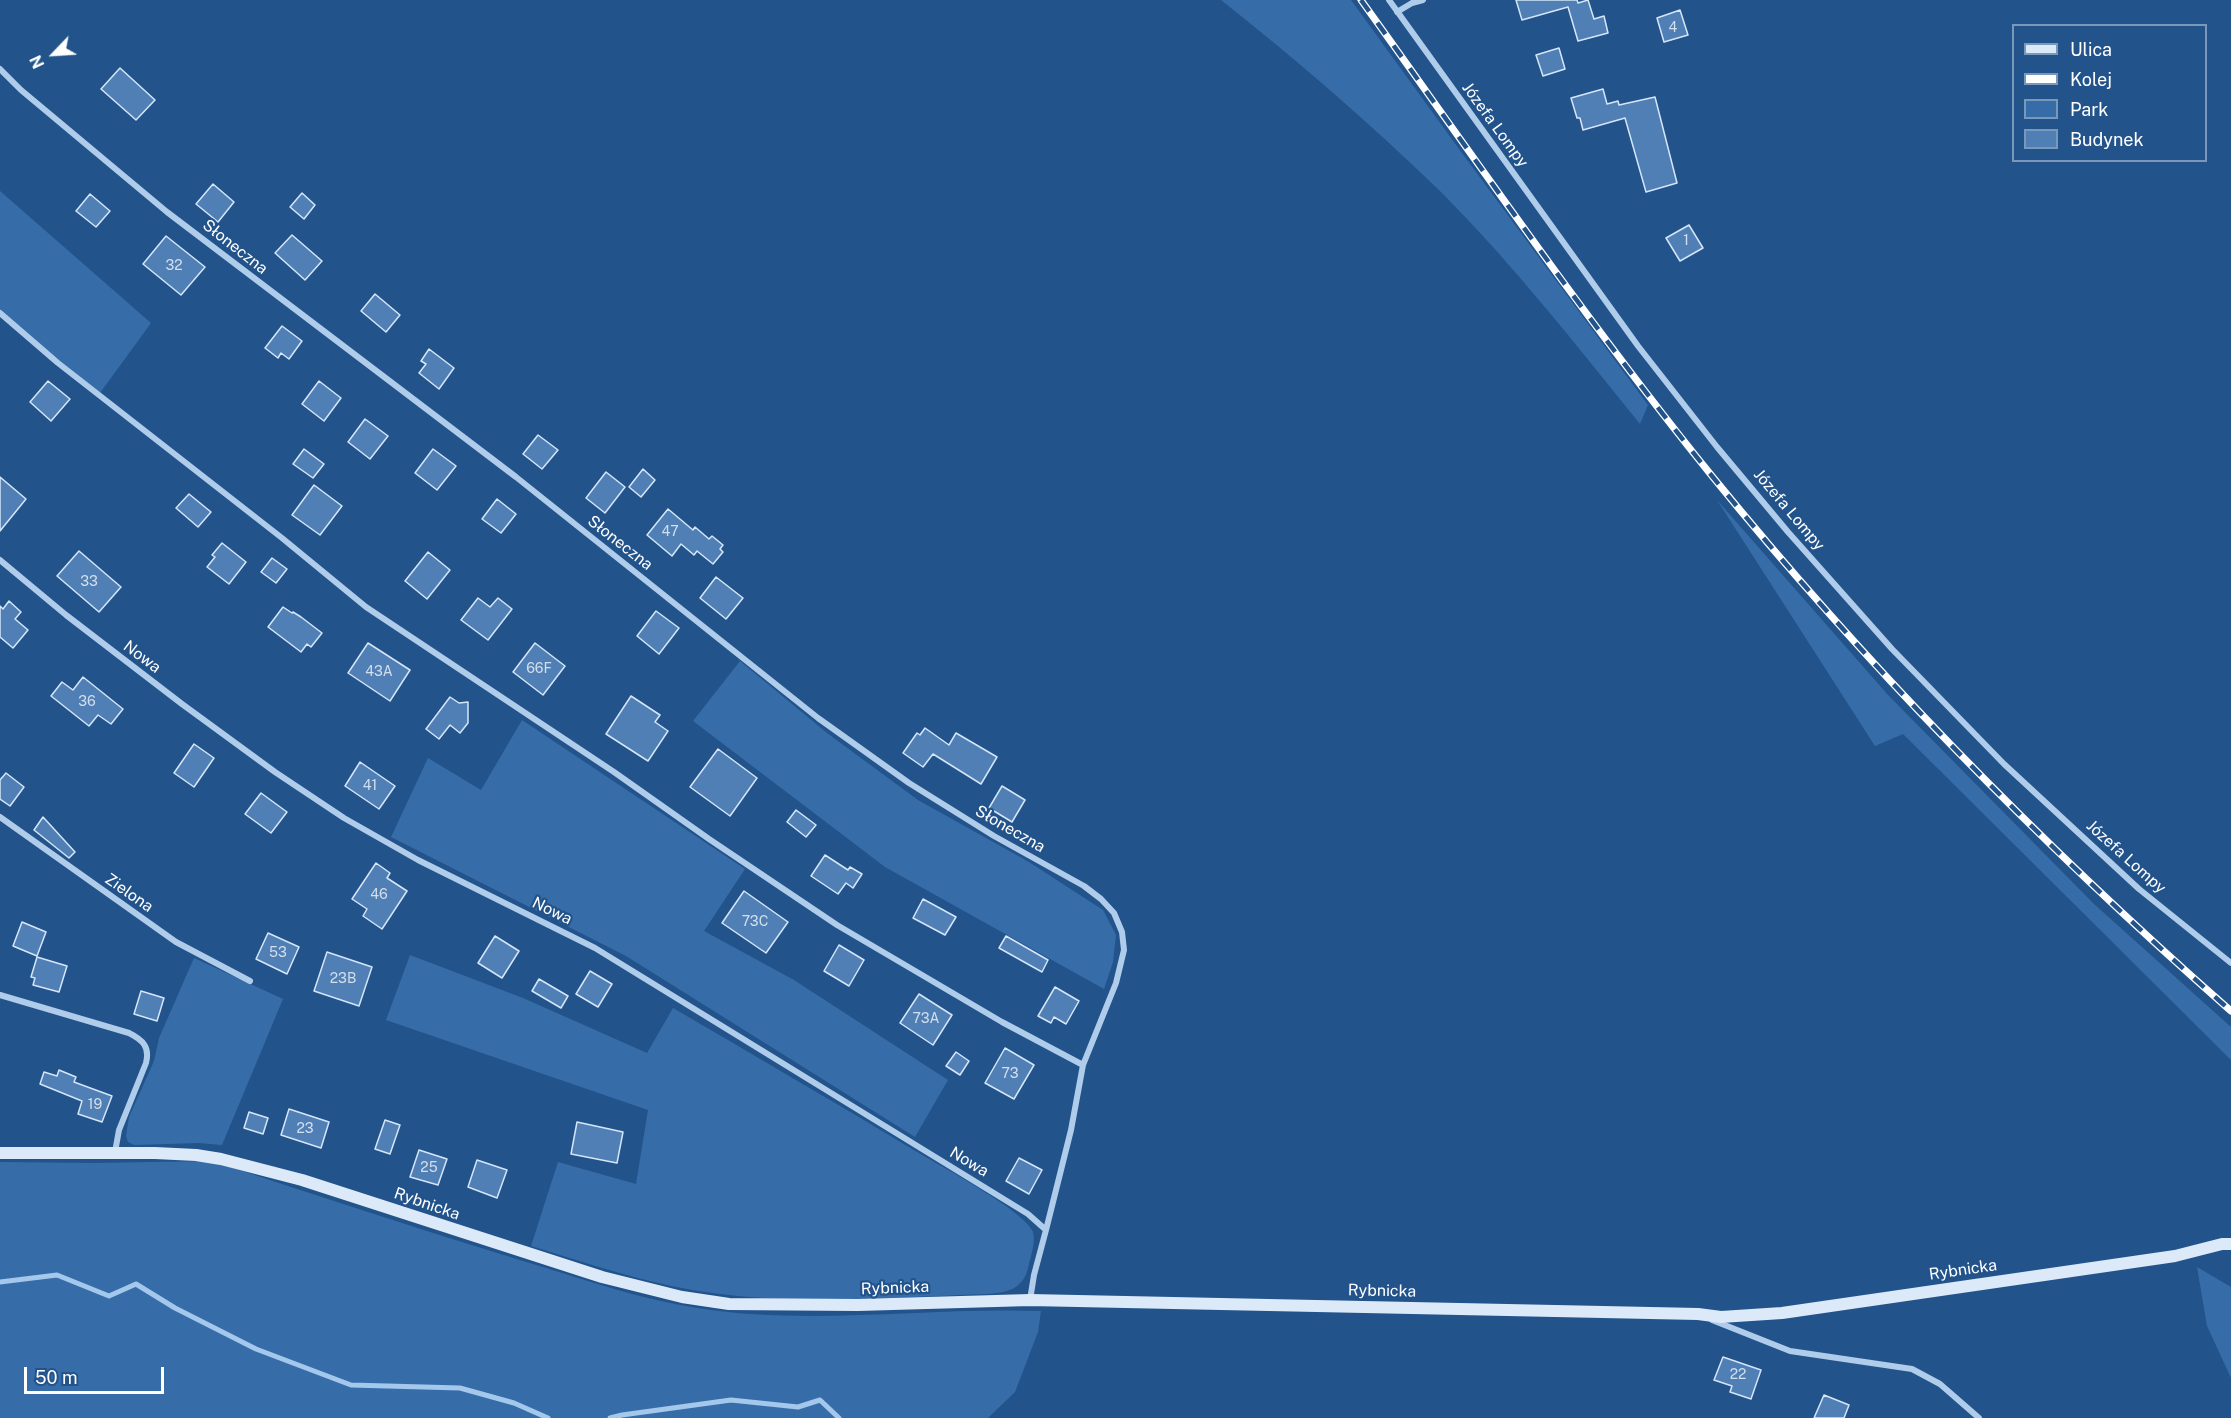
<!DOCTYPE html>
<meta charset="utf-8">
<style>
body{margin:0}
#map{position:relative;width:2231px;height:1418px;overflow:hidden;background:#22538b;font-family:"Public Sans",sans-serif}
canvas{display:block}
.legend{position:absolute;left:2012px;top:24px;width:195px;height:138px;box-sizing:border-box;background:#22538b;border:2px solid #7a98b9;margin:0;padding:8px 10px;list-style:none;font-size:18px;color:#fff}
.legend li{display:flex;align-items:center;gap:12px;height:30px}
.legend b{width:30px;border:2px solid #7a98b9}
.north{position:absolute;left:24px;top:24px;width:60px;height:60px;-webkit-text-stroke:4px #22538b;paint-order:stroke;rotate:245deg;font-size:16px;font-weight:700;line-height:24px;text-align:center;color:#fff}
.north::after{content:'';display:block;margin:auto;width:21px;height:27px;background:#fff;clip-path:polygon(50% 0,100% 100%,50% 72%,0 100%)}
.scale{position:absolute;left:24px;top:1367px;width:140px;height:27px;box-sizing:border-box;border:3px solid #fff;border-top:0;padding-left:8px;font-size:18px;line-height:21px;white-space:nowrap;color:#fff;-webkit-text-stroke:4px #22538b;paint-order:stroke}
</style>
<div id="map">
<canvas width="2231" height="1418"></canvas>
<ul class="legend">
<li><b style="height:8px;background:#dbe9f9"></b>Ulica</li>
<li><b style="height:8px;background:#fff"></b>Kolej</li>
<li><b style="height:16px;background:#366da9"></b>Park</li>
<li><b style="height:16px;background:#4f7fb5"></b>Budynek</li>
</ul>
<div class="north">N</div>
<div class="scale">50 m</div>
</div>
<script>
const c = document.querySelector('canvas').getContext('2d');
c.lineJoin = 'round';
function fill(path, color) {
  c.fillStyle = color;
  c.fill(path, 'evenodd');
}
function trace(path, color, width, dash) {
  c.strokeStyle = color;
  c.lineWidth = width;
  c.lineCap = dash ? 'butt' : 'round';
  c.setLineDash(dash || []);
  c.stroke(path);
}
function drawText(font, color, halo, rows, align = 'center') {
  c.font = font + ' "Public Sans",sans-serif';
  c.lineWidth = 4.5;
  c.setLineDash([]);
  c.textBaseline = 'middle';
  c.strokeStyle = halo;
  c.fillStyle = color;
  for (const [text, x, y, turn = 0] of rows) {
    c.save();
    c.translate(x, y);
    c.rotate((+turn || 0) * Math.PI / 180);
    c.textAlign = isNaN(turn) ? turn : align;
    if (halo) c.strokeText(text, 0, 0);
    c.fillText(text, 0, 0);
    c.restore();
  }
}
fill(new Path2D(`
 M 1221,0 L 1351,0 L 1459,149 L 1648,405 L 1640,424 C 1576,345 1513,264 1441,192 C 1371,124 1297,60 1221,0 Z
 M 0,191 L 151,323 L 100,393 L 0,312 Z
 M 1717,500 L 1888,695 L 2094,904 L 2231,1027 L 2231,1060 L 1903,734 L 1875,746 Z
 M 740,661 L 827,733 L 918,800 L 1029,862 L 1103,910 L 1116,935 L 1113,962 L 1104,989 L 885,867 L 693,721 Z
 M 522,720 L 745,869 L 704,931 L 794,980 L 948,1080 L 915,1137 L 626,956 L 391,837 L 428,758 L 481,790 Z
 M 410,955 L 523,998 L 647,1053 L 673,1008 C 755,1056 836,1103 917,1152 C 939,1165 1025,1211 1033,1232 C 1036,1242 1030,1259 1028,1268 C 1023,1290 1005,1293 986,1294 C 899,1297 808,1305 721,1294 C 656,1287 594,1265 531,1246 L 558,1162 L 636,1184 L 648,1110 L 386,1020 Z
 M 194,958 L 283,999 L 222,1145 L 199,1143 L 134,1145 L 128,1142 L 126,1136 L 129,1117 L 154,1061 L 159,1038 Z
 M 212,1161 C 315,1195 419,1229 523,1261 C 580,1278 638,1299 697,1308 C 811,1326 927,1307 1041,1311 L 1038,1332 L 1015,1392 L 988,1418 L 0,1418 L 0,1162 L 95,1163 Z
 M 2197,1267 L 2231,1287 L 2231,1378 L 2207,1326 Z`), '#366da9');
trace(new Path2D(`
 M 0,1282 L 57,1275 L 109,1296 L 136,1284 L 175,1308 L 256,1349 L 351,1385 L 460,1388 L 514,1403 L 548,1418
 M 610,1418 L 622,1415 L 731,1400 L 798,1407 L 820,1400 L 839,1418`), '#a4c7ec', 5);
const building = new Path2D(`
 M 1516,0 L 1577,0 L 1578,3 L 1588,0 L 1594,19 L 1604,16 L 1608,33 L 1578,41 L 1568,7 L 1522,20 Z
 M 1680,10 L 1688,35 L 1664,42 L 1657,18 Z
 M 1559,48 L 1565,69 L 1543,76 L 1536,55 Z
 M 120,68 L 155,100 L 136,120 L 101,89 Z
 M 1603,89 L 1607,104 L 1618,101 L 1619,105 L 1655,97 L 1677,183 L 1646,192 L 1625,118 L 1583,130 L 1580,118 L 1577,118 L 1571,98 Z
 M 213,184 L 234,202 L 218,222 L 196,204 Z
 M 302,193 L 315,205 L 304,219 L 290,207 Z
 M 90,194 L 110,211 L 96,227 L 76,211 Z
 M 1689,225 L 1703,248 L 1680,261 L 1666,238 Z
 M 292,235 L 322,261 L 305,280 L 275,253 Z
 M 166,236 L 205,267 L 181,295 L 143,264 Z
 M 375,294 L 400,315 L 386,332 L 361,311 Z
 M 282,326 L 302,341 L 289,359 L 281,353 L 278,358 L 265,348 Z
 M 429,349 L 454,368 L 439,389 L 419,373 L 426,364 L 421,361 Z
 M 48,381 L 70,399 L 51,421 L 30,402 Z
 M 319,381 L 341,398 L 324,421 L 302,404 Z
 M 365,419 L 388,436 L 370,459 L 348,442 Z
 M 538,435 L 558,450 L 542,469 L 523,454 Z
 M 304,449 L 324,464 L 313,478 L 293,464 Z
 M 433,449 L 456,466 L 437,490 L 415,473 Z
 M 643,469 L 655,480 L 641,497 L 629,487 Z
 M 606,472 L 625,487 L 605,513 L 586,498 Z
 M 0,477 L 26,499 L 0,531 Z
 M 314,485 L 342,506 L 320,535 L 292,515 Z
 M 189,494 L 211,512 L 198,527 L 176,508 Z
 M 497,499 L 516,514 L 501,533 L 482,519 Z
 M 668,509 L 693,530 L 695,527 L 709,539 L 712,536 L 723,545 L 720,549 L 723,552 L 713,564 L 697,551 L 694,555 L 681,544 L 672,556 L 647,535 Z
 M 222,543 L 246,562 L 229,584 L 207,567 L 215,557 L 212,555 Z
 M 79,551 L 121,587 L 99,612 L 57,576 Z
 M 428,552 L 450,570 L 427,599 L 405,581 Z
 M 272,558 L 287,569 L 276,583 L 261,572 Z
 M 716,577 L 743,598 L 726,619 L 700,598 Z
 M 478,598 L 490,607 L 498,598 L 512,609 L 488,640 L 461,620 Z
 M 9,601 L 21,612 L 15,619 L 28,630 L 13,648 L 0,637 L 0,606 L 3,609 Z
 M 283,607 L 292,613 L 293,612 L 301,617 L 322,633 L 311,647 L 307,644 L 301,652 L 268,627 Z
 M 656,611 L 679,628 L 659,654 L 637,636 Z
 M 368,643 L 410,670 L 390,701 L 348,673 Z
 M 535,643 L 565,666 L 543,695 L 513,672 Z
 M 83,677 L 123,709 L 111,724 L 98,715 L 89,726 L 51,696 L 62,682 L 73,690 Z
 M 631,696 L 660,715 L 655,722 L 668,731 L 648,761 L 606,734 Z
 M 450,697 L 459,703 L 468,702 L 468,723 L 460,733 L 450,725 L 439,739 L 426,729 Z
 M 925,728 L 949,745 L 956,733 L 997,757 L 981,784 L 933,754 L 923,767 L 903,753 L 917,733 L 920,735 Z
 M 194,744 L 214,758 L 194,787 L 174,773 Z
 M 718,749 L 757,778 L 730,816 L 690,787 Z
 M 360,762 L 395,786 L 379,809 L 345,786 Z
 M 6,773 L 24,787 L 10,806 L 0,799 L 0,780 Z
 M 1002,786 L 1025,800 L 1012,822 L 989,808 Z
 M 261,793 L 287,812 L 271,833 L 245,814 Z
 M 796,810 L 816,825 L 806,837 L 787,822 Z
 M 43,817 L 75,852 L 69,858 L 34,830 Z
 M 825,855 L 848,870 L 850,867 L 862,874 L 853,888 L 846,883 L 838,894 L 811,876 Z
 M 376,863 L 390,873 L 387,878 L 407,891 L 382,929 L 363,916 L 367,909 L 352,899 Z
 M 744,891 L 788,922 L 766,953 L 722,923 Z
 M 923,899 L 956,917 L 945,935 L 913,918 Z
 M 22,922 L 46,932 L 37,956 L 13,946 Z
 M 268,933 L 299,947 L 287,974 L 256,959 Z
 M 495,936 L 519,951 L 502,978 L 478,963 Z
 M 1006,936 L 1048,960 L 1042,972 L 999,948 Z
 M 839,945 L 864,960 L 849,986 L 824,971 Z
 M 327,952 L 372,967 L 359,1006 L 314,991 Z
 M 37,957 L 67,966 L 59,992 L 33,985 L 35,978 L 31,977 Z
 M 590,971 L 612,984 L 598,1007 L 576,994 Z
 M 539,979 L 568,996 L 561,1008 L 532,991 Z
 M 1055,987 L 1079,1001 L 1066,1024 L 1054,1017 L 1051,1023 L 1038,1016 Z
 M 141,991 L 164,998 L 157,1021 L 134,1014 Z
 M 919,994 L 952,1015 L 933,1045 L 900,1023 Z
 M 1005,1048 L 1034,1065 L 1014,1099 L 985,1083 Z
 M 956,1052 L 969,1061 L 960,1075 L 946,1066 Z
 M 59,1070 L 76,1077 L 74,1082 L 112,1096 L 102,1122 L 78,1114 L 82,1101 L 40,1084 L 44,1072 L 57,1076 Z
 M 289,1109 L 329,1122 L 321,1148 L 281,1135 Z
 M 249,1112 L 268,1118 L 263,1134 L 244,1128 Z
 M 385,1120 L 400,1125 L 390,1154 L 375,1149 Z
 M 577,1122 L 623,1132 L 617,1163 L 571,1154 Z
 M 419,1150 L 447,1159 L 438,1185 L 410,1177 Z
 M 1019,1158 L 1042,1170 L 1029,1194 L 1006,1181 Z
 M 477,1160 L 507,1170 L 497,1198 L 468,1187 Z
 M 1723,1357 L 1761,1370 L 1751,1399 L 1730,1392 L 1732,1386 L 1714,1380 Z
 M 1824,1395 L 1849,1405 L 1844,1418 L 1814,1418 Z`);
fill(building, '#4f7fb5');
trace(building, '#d5e6f8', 1.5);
trace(new Path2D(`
 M 1389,0 L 1638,346 L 1717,447 L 1788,532 L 1892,649 L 2004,764 L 2139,889 L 2231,963
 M 1397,12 L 1412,3 L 1423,0
 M 0,69 L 21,90 L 167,212 L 516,477 L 818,718 L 909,783 L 994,836 L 1084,886 L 1101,899 L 1114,913 L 1122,932 L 1124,950 L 1116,983 L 1083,1065
 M 0,313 L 58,363 L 282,538 L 366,607 L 614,772 L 709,839 L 837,925 L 1002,1022 L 1083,1065 L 1071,1130 L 1046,1230
 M 0,560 L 66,615 L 182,704 L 275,772 L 344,818 L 418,860 L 595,948 L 1028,1214 L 1046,1230 L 1034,1275 L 1030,1300
 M 0,817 L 176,942 L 250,981
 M 0,995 L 129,1033 C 143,1040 150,1047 146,1063 L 119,1130 L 115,1152
 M 1712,1320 L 1790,1351 L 1912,1369 L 1940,1384 L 1979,1418`), '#b0cceb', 6);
trace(new Path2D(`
 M 0,1153 L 155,1153 L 196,1155 L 221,1159 L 302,1180 L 602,1277 L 682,1297 L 729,1304 L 858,1305 L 1030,1300 L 1698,1314 L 1721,1317 L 1782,1313 L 2175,1256 L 2222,1244 L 2231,1244`), '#dbe9f9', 12);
const rail = new Path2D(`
 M 1361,0 C 1476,160 1588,323 1712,476 C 1869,669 2044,847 2231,1011`);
trace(rail, '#fff', 7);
trace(rail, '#22538b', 4.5, [14]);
drawText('14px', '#d3dfec', null, [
 ["4",1673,28],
 ["1",1686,241],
 ["32",174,266],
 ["47",670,532],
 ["33",89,582],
 ["66F",539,669],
 ["43A",379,672],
 ["36",87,702],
 ["41",370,786],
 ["46",379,895],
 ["73C",755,922],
 ["53",278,953],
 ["23B",343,979],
 ["73A",926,1019],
 ["73",1010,1074],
 ["19",95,1105],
 ["23",305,1129],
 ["25",429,1168],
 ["22",1738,1375]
]);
drawText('16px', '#fff', '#22538b', [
 ["Józefa Lompy",1495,125,54],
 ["Słoneczna",235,247,38],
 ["Józefa Lompy",1789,510,50],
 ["Słoneczna",620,543,38],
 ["Nowa",142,657,37],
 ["Słoneczna",1010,829,30],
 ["Józefa Lompy",2126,857,42],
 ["Zielona",129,893,35],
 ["Nowa",552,911,26],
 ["Nowa",969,1162,31],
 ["Rybnicka",427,1204,19],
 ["Rybnicka",1963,1270,-8],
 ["Rybnicka",895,1288,-2],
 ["Rybnicka",1382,1291,1]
]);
</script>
